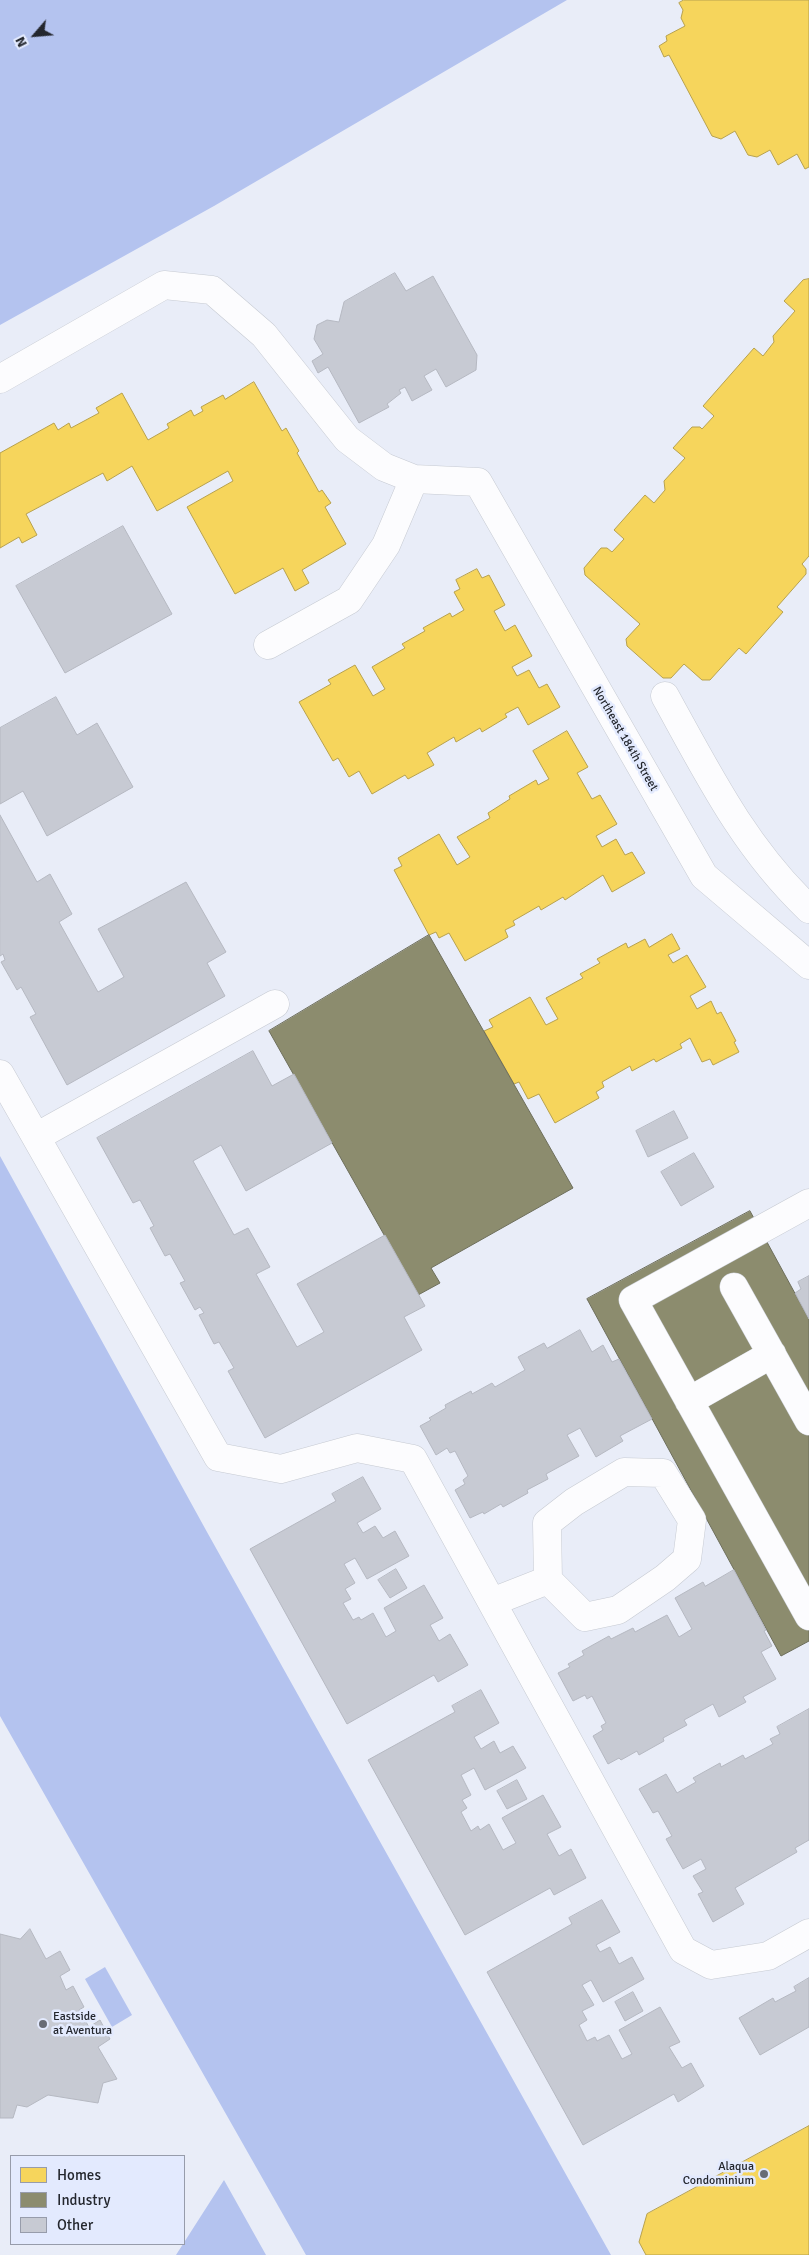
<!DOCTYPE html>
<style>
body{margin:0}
#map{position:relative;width:809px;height:2255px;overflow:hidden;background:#e9edf8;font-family:Signika,sans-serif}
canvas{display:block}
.legend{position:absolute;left:10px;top:2155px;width:175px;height:90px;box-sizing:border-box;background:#e3eafe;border:1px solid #979cab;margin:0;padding:6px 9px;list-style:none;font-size:15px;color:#24272e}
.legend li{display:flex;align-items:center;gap:10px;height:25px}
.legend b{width:25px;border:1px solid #979cab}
.north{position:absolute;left:10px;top:10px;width:50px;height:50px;-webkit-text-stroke:4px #e3eafe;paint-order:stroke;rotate:243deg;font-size:14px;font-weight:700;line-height:20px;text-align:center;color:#24272e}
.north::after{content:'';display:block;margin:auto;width:18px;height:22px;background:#24272e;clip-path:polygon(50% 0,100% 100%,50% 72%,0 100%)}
</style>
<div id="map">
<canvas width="809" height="2255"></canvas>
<ul class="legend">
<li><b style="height:14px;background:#f6d55c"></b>Homes</li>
<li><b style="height:14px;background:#8c8c6e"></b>Industry</li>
<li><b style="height:14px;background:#c7cad3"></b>Other</li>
</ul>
<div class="north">N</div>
</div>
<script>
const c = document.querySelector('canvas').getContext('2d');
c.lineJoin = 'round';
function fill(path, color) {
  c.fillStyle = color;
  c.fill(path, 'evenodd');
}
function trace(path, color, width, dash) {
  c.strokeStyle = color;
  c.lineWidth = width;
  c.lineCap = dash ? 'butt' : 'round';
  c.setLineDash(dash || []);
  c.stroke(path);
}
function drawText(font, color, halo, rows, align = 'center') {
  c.font = font + ' Signika,sans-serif';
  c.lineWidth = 5;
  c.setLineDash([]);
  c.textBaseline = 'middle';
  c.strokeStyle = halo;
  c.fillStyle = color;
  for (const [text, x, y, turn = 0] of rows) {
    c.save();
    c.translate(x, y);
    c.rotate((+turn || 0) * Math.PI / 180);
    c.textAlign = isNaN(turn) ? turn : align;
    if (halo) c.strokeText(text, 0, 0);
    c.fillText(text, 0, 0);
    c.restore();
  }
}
fill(new Path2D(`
 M 0,0 L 567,0 L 214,206 L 0,325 Z
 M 0,1156 L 207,1532 L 611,2255 L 306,2255 L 0,1716 Z
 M 105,1967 L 132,2015 L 112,2027 L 85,1979 Z
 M 224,2180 L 266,2255 L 176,2255 Z`), '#b4c3ef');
const homes = new Path2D(`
 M 684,0 L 809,0 L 809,167 L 805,169 L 797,154 L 778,165 L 770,150 L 757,157 L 748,155 L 735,131 L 721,139 L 712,136 L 669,55 L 664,57 L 659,46 L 667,41 L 666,36 L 685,26 L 681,18 L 683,10 L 679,3 Z
 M 809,279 L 809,556 L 802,564 L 806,569 L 806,574 L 777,607 L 783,612 L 746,654 L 739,648 L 710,680 L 702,680 L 684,664 L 671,678 L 663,678 L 627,646 L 626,639 L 640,624 L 585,575 L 584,568 L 601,548 L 607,548 L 612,552 L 624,539 L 614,530 L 645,495 L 654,503 L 665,490 L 664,481 L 685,458 L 673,448 L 692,427 L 700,427 L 702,429 L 714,416 L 703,406 L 754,348 L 763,356 L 774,342 L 773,336 L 795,311 L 784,301 L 803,280 Z
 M 254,382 L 282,431 L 286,428 L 299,451 L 297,453 L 319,492 L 322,490 L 331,503 L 325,507 L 346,544 L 302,570 L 309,583 L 295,591 L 283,568 L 235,594 L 187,507 L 233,481 L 228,471 L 157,511 L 132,466 L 107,481 L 103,473 L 26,514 L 37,535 L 22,543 L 19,537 L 0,548 L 0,453 L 54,423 L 58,430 L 69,423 L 71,428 L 99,413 L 96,408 L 122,393 L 148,440 L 169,428 L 167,424 L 191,410 L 194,416 L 203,411 L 201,407 L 223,395 L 225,399 Z
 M 477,569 L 482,578 L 489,575 L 505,605 L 494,611 L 505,631 L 515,625 L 532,656 L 512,667 L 517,676 L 529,670 L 539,688 L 547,684 L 560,707 L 528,725 L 518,707 L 505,714 L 507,717 L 482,732 L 480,728 L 456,742 L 454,737 L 427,753 L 434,765 L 408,779 L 405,775 L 372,794 L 359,771 L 349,777 L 338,758 L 333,761 L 299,702 L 331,684 L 328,680 L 355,665 L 373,696 L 385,689 L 372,667 L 405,648 L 402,644 L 425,631 L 423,628 L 450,613 L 452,617 L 464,610 L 454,592 L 460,589 L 456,580 Z
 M 567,731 L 588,767 L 577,773 L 592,799 L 600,795 L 617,824 L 596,836 L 602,847 L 616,839 L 625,855 L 632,852 L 645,873 L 612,892 L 603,875 L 565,900 L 563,897 L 541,910 L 539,906 L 513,921 L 515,925 L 505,930 L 508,937 L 465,961 L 449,933 L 439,938 L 436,932 L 429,935 L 394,870 L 402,866 L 398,858 L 439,834 L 457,865 L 470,857 L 457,837 L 490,818 L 488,813 L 510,799 L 509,796 L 536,780 L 538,785 L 549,779 L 533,751 Z
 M 672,934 L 680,949 L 668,955 L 673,963 L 687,955 L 706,987 L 690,996 L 697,1009 L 711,1001 L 717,1014 L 721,1012 L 736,1041 L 734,1042 L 739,1052 L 713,1065 L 710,1059 L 702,1062 L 690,1038 L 680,1044 L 682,1048 L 656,1062 L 654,1059 L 632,1071 L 630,1066 L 602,1082 L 604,1087 L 596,1092 L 599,1098 L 555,1123 L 539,1094 L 528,1099 L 519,1082 L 514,1084 L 484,1031 L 493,1027 L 489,1020 L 530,997 L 546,1025 L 558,1019 L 546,998 L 583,978 L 580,974 L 600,963 L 597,959 L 626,943 L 628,948 L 645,939 L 649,947 Z
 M 809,2126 L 809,2255 L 646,2255 L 639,2242 L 647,2214 Z`);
fill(homes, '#f6d55c');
trace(homes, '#b7a14e', 1);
const industry = new Path2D(`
 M 429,935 L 573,1188 L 431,1268 L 440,1283 L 418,1295 L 269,1031 Z
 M 750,1211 L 809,1319 L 809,1641 L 781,1656 L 587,1299 Z`);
fill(industry, '#8c8c6e');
trace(industry, '#6d6e5b', 1);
const building = new Path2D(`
 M 395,273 L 406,291 L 433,276 L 477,355 L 476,370 L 446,387 L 436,369 L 424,376 L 432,390 L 412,401 L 405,387 L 399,390 L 401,393 L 387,404 L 389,407 L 359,423 L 328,367 L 318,373 L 312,361 L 323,354 L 314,339 L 317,325 L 327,320 L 339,322 L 344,302 Z
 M 123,526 L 172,614 L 65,673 L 16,586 Z
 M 56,697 L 77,735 L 97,723 L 133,787 L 47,836 L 23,791 L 0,804 L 0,728 Z
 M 0,815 L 37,882 L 50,874 L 72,914 L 59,922 L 98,992 L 124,977 L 98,929 L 186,882 L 226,952 L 207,963 L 225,996 L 67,1085 L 30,1017 L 36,1014 L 21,987 L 17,990 L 1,962 L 5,960 L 3,954 L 0,956 Z
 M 253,1051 L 272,1086 L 294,1074 L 332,1143 L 246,1191 L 221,1145 L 193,1161 L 234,1235 L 248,1228 L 270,1267 L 256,1274 L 297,1347 L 324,1332 L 297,1284 L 385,1235 L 425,1306 L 404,1317 L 422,1350 L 265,1438 L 228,1371 L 234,1368 L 219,1342 L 214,1344 L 199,1315 L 204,1313 L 200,1307 L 195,1310 L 180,1283 L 185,1281 L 170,1254 L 165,1256 L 150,1228 L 154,1226 L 140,1200 L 133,1203 L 97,1138 Z
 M 674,1111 L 688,1138 L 648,1157 L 636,1131 Z
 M 694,1153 L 714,1187 L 681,1206 L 661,1172 Z
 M 809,1276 L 809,1319 L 795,1293 L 801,1289 L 798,1282 Z
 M 580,1330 L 592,1352 L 603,1345 L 612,1362 L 619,1359 L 652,1419 L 620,1436 L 623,1441 L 596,1457 L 580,1428 L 567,1435 L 579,1456 L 546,1474 L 548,1479 L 527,1490 L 528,1493 L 503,1507 L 501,1504 L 484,1514 L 483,1512 L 470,1518 L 455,1490 L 465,1484 L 463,1480 L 468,1476 L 455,1451 L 450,1453 L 447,1448 L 436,1455 L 420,1426 L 431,1420 L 429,1418 L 446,1408 L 445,1405 L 471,1391 L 472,1394 L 492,1383 L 495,1387 L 525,1370 L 518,1357 L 544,1343 L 547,1348 Z
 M 363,1477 L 381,1509 L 357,1523 L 363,1533 L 375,1526 L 383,1538 L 395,1531 L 409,1556 L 367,1579 L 355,1558 L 344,1564 L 355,1583 L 345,1589 L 351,1599 L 343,1603 L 353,1620 L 359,1617 L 361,1620 L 373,1613 L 386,1637 L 396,1631 L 384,1608 L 424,1585 L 443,1618 L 430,1625 L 439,1641 L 450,1634 L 468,1665 L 438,1682 L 434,1675 L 347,1724 L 250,1549 L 336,1501 L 332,1494 Z
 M 396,1569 L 407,1588 L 390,1598 L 378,1580 Z
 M 734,1570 L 766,1630 L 764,1631 L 772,1646 L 761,1652 L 776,1679 L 743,1697 L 746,1702 L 719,1717 L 713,1704 L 684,1720 L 687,1725 L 663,1738 L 664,1741 L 639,1755 L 637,1751 L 621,1760 L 619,1758 L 608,1764 L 593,1736 L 603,1730 L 601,1726 L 606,1723 L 592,1696 L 587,1699 L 585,1695 L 573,1701 L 558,1673 L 570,1667 L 568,1664 L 584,1655 L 582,1651 L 609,1636 L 611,1639 L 633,1628 L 635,1632 L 667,1615 L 679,1637 L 692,1629 L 675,1598 L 703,1582 L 705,1586 Z
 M 481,1690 L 499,1723 L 474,1737 L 481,1749 L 494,1741 L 500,1753 L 513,1746 L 526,1768 L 485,1790 L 474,1768 L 461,1775 L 471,1795 L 462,1800 L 467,1808 L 461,1812 L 471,1831 L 478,1826 L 480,1830 L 489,1824 L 503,1850 L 516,1843 L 502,1818 L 543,1795 L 561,1827 L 547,1834 L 559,1856 L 571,1849 L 586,1878 L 554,1895 L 550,1888 L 465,1935 L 368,1760 L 455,1712 L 452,1706 Z
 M 809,1709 L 809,1840 L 795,1848 L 797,1852 L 735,1888 L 744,1904 L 713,1922 L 698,1894 L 703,1892 L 693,1876 L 706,1869 L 701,1859 L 683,1869 L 666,1839 L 672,1836 L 658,1811 L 653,1813 L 639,1789 L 666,1774 L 677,1793 L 696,1782 L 693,1778 L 720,1763 L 721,1767 L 743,1755 L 745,1759 L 773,1744 L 770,1739 L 780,1734 L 777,1727 Z
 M 517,1780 L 527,1799 L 507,1809 L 497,1791 Z
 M 602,1900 L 620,1932 L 596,1945 L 600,1952 L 610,1947 L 619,1964 L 632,1957 L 644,1979 L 603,2002 L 591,1980 L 582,1985 L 594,2005 L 582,2011 L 587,2020 L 579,2025 L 587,2041 L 595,2037 L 597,2041 L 609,2035 L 622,2059 L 632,2054 L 619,2030 L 660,2007 L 680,2042 L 669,2047 L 682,2068 L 691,2063 L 704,2086 L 678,2102 L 674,2094 L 583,2145 L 487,1972 L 572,1924 L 569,1918 Z
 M 30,1929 L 46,1959 L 60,1951 L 70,1970 L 60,1976 L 66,1990 L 73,1986 L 84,2007 L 79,2010 L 89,2027 L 100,2020 L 110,2039 L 98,2047 L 117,2079 L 103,2083 L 98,2103 L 48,2095 L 27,2107 L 17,2105 L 13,2118 L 0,2118 L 0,1934 L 20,1939 Z
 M 809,1978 L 809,2027 L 760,2055 L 739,2018 L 773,1998 L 775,2002 L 796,1991 L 794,1987 Z
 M 633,1992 L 643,2011 L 625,2021 L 615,2002 Z`);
fill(building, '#c7cad3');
trace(building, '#b5b8c1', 1);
const minor = new Path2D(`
 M 0,379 L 164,285 L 212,290 L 264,335 L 347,439 L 384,467 L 414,479 L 478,482 L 704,876 L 809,965
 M 268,645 L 349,600 L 386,545 L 414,479
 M 665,696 C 708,774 744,847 809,909
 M 0,1074 L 218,1457 L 281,1469 L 357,1448 L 413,1459 L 683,1950 L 711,1965 L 768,1956 L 809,1933
 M 36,1137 L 275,1004
 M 809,1203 L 633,1300 L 809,1616
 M 734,1287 L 809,1421
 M 689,1401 L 772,1354
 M 492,1602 L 548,1580 L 585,1617 L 618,1610 L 665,1578 L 687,1559 L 692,1520 L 663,1473 L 624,1472 L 574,1502 L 547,1523 L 548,1580`);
trace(minor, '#c6cad2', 29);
trace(minor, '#fcfcfe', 28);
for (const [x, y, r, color] of [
 [43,2024,5,"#696c75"],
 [764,2174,5,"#696c75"]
]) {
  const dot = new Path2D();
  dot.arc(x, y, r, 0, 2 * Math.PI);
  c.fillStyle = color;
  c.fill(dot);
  trace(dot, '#e3eafe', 2);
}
drawText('12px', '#24272e', '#e3eafe', [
 ["Northeast 184th Street",625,739,60]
]);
drawText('12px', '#24272e', '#e3eafe', [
 ["Eastside",53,2017],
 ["at Aventura",53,2031],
 ["Alaqua",754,2167,"right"],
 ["Condominium",754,2181,"right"]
], 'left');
</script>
